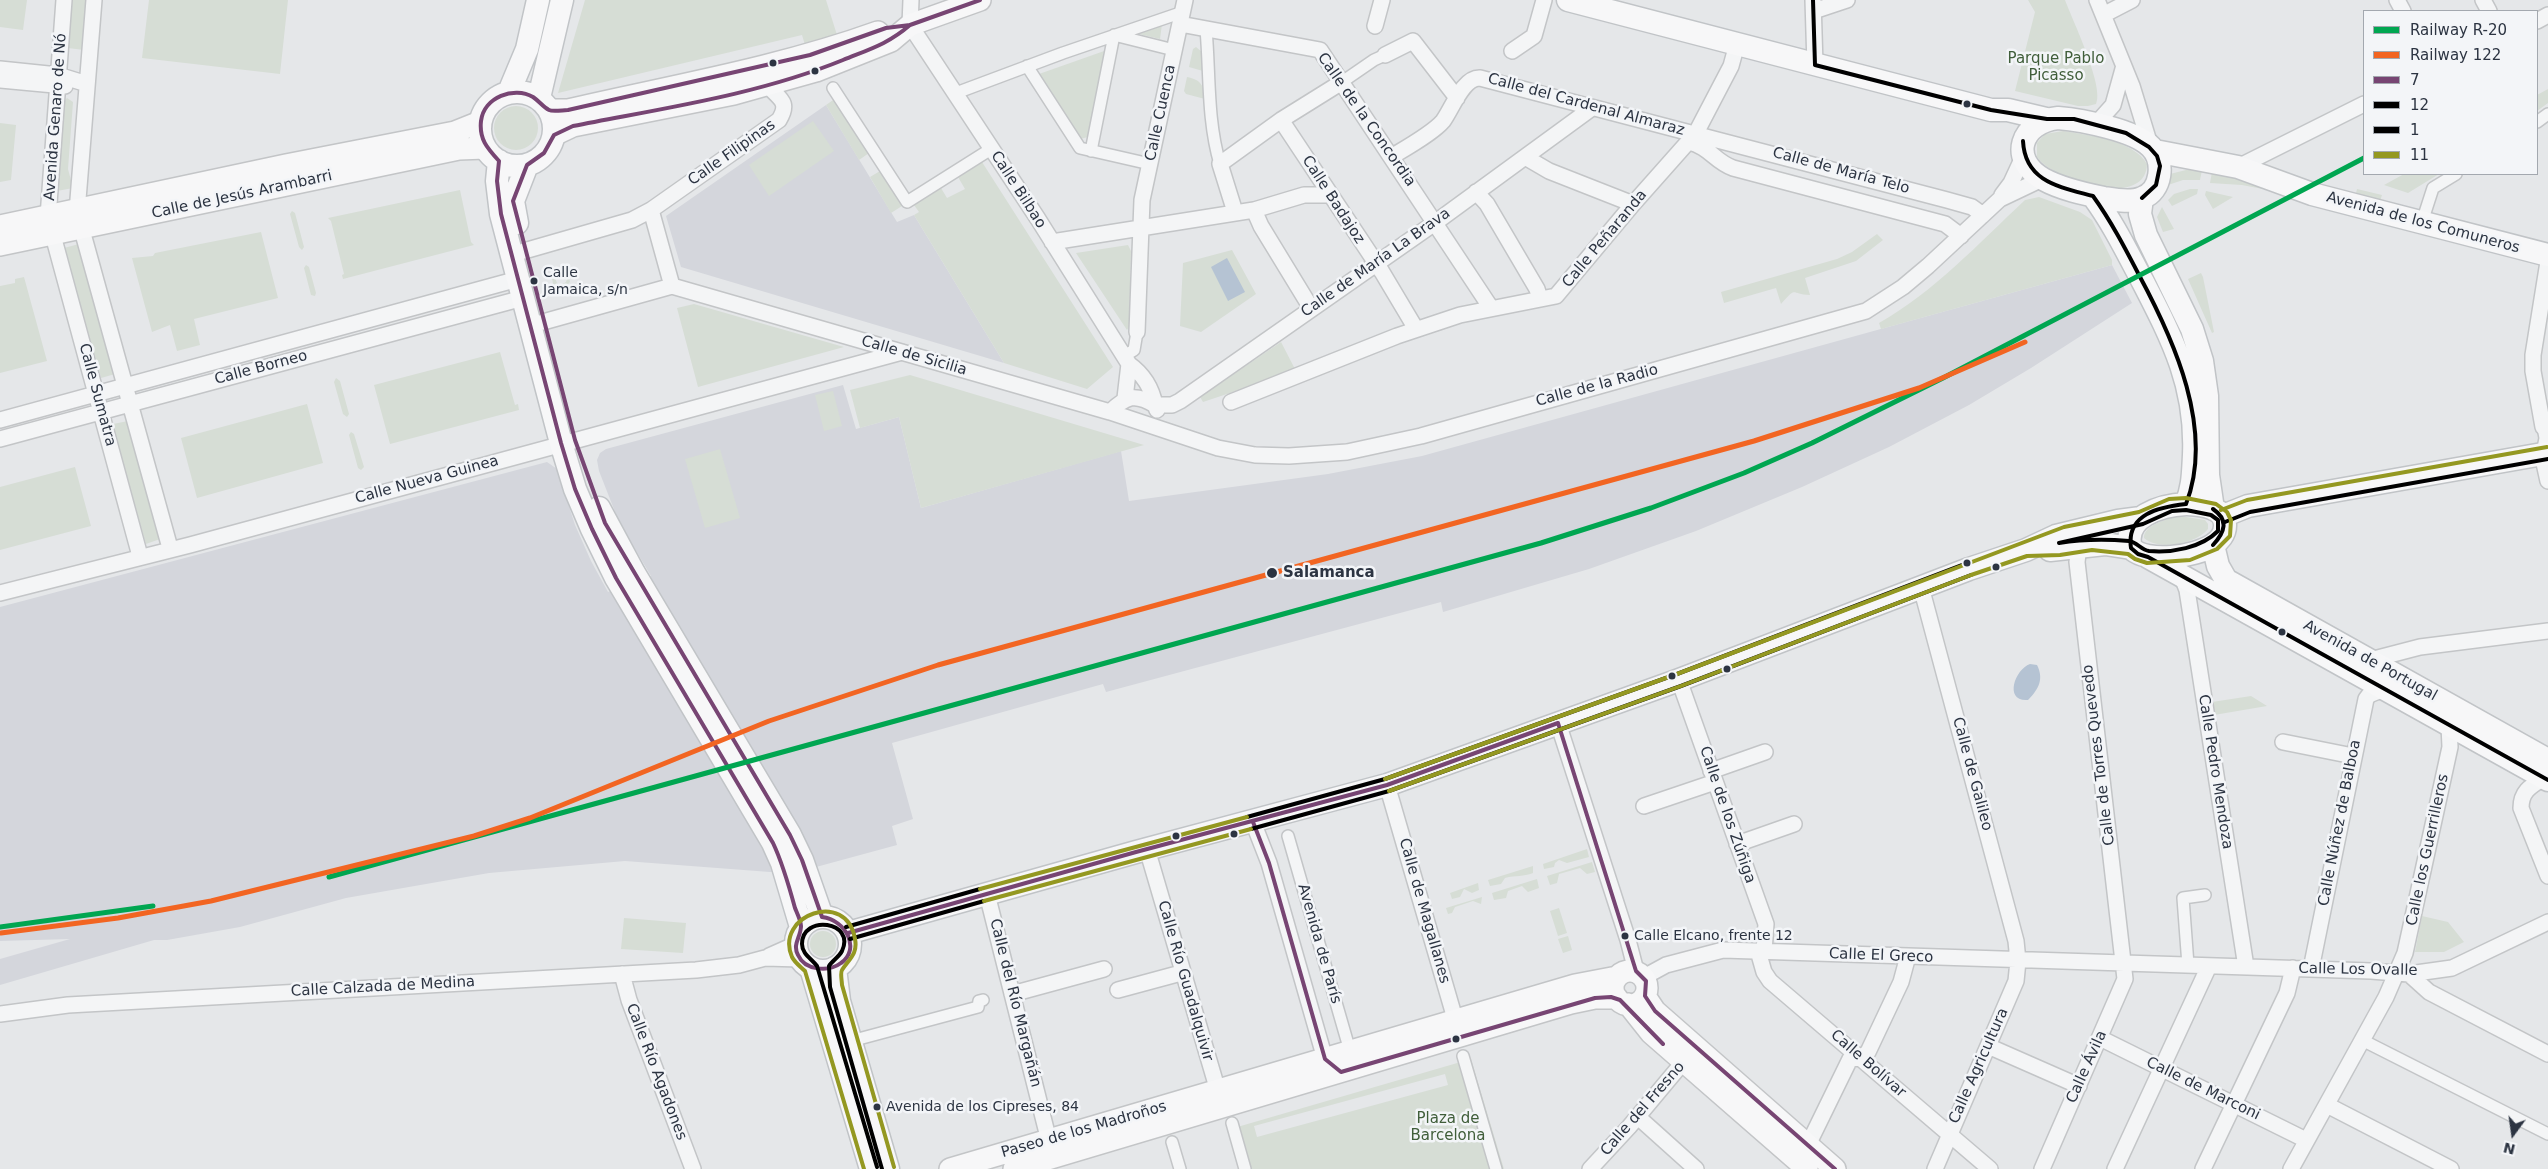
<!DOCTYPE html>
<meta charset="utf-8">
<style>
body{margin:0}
#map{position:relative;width:2548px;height:1169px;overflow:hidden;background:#e5e7e9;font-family:"DejaVu Sans",sans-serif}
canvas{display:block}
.legend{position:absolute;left:2363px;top:10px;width:175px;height:165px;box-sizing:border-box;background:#f3f5f8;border:1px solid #a3a8af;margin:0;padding:6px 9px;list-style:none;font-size:15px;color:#2c3442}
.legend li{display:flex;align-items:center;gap:10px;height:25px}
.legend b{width:25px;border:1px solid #a3a8af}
.north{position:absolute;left:2488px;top:1109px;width:50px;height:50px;-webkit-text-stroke:4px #f3f5f8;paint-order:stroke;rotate:194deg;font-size:14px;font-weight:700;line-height:20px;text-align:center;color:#2c3442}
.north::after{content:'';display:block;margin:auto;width:18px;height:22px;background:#2c3442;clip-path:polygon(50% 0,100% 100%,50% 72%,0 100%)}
</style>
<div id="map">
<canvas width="2548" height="1169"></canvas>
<ul class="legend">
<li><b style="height:6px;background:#00a651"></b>Railway R-20</li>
<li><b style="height:6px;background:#f26522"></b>Railway 122</li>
<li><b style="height:6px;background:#774573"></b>7</li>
<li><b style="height:6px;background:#000"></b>12</li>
<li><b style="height:6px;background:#000"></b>1</li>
<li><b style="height:6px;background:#949821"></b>11</li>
</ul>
<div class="north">N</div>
</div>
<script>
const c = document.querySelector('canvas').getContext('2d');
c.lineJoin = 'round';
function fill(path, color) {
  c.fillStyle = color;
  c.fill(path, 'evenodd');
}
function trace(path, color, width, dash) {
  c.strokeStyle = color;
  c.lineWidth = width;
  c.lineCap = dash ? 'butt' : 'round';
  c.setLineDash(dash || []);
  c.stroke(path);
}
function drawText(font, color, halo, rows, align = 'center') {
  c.font = font + ' "DejaVu Sans",sans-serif';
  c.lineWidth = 5;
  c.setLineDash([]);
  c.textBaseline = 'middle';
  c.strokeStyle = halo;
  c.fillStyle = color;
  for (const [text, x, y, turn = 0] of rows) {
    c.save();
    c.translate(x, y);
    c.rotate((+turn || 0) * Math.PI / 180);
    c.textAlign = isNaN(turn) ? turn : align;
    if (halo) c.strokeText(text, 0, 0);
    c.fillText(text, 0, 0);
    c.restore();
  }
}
fill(new Path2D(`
 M 826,105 L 897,222 L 914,215 L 1004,363 L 681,267 L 666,216 Z
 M 2112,265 L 2132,303 L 2031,368 L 1969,405 L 1889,447 L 1802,487 L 1696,531 L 1589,569 L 1443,612 L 1441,602 L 1106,692 L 1103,684 L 892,743 L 913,819 L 892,826 L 897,845 L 816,867 L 770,872 L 625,861 L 489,873 L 346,898 L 240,927 L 167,940 L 154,940 L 0,985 L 0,959 L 70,939 L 0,941 L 0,607 L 547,462 L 557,469 L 575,525 L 591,561 L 608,592 L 651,576 L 619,522 L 599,471 L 597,460 L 600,453 L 606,449 L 843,385 L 856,429 L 899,417 L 921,508 L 1121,451 L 1129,501 L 1328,474 L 1422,456 Z`), '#d4d6dc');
fill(new Path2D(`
 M 0,0 L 27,0 L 23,30 L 0,27 Z
 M 72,0 L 87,0 L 84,50 L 68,48 Z
 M 149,0 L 288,0 L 280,74 L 142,58 Z
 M 585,0 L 826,0 L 837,35 L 805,45 L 802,35 L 558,93 Z
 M 2028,0 L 2065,0 C 2072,19 2105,87 2096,104 L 2088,106 L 2078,106 L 2015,91 L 2035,12 Z
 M 1162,24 L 1160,39 L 1135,33 Z
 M 1196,47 L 1202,52 L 1203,71 L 1189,67 L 1193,49 Z
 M 1107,50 L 1088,137 L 1080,139 L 1039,74 Z
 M 1187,77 C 1201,80 1204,85 1205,99 L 1186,94 L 1184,91 Z
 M 2548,89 L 2548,103 L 2537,111 L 2537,95 Z
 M 67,98 L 73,102 L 68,169 L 73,188 L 57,191 L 64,101 Z
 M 836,98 L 869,153 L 859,160 L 826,105 Z
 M494 128a22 22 0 1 1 44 0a22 22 0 1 1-44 0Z
 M 813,121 L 834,151 L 769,196 L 749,165 Z
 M 0,123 L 16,125 L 11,180 L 0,182 Z
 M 2063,131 C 2087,135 2134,140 2147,164 C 2146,211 2051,179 2037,157 L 2037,143 L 2045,134 Z
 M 982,162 L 1113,367 L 1087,389 L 1004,363 L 914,215 L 919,212 L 914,205 L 941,188 L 947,198 L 965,189 L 958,177 Z
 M 2190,169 L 2202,170 L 2200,180 L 2183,180 L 2168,185 L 2170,174 Z
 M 880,171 L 902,206 L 891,213 L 870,177 Z
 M 2212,172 L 2264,185 L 2263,189 L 2242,185 L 2210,183 Z
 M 2404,174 L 2439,174 L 2408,193 L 2384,185 Z
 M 2190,189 L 2198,189 L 2197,194 L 2172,206 L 2168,200 L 2174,194 Z
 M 2357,189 L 2382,195 L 2379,204 L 2355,198 Z
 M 460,190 L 471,242 L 474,245 L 343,279 L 342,275 L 344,274 L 331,221 L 328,218 Z
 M 2206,191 L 2233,197 L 2213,209 L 2205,195 Z
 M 2039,197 L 2080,212 L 2092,220 L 2112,260 L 2112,265 L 1881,329 L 1879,323 C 1934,292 1979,243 2025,200 Z
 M 2162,207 L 2174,229 L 2163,232 L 2157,217 Z
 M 292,211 L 295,213 L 304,247 L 302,250 L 299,247 L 290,214 Z
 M 261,232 L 278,298 L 194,319 L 200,345 L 177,351 L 170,325 L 152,332 L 132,258 L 153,256 L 155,253 Z
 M 1877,234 L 1883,240 L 1856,261 L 1805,278 L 1810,295 C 1790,295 1798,285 1781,304 L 1776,288 L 1724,303 L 1721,292 L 1837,259 L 1852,252 Z
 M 79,244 L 115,374 L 101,378 L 64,248 Z
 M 1128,245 L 1131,251 L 1129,327 L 1127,330 L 1076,253 Z
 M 1232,250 L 1256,294 L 1201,332 L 1180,326 L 1183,263 Z
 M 306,265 L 309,267 L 316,293 L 315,296 L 311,295 L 304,268 Z
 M 563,270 L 568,273 L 570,282 L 566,286 L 561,288 L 553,284 L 552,278 L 557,271 ZM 562,273 L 567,279 L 566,282 L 561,285 L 557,283 L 555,278 L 557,275 Z
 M 2201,273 L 2203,277 L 2214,332 L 2212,333 L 2188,279 Z
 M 24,277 L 47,361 L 0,373 L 0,286 L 15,283 L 15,279 Z
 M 694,304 L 844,347 L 698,387 L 677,308 Z
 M 1281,342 L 1296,371 L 1203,402 L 1200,397 Z
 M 500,352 L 515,405 L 518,404 L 519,410 L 390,444 L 374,385 Z
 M 910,375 L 1144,445 L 921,508 L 899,417 L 860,428 L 850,390 Z
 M 336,378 L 340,381 L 349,414 L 347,417 L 343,414 L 334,382 Z
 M 833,391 L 842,426 L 824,431 L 815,395 Z
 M 307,404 L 323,463 L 197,498 L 181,438 Z
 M 128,421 L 160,539 L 146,544 L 112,427 L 113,424 Z
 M 351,432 L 354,434 L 364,467 L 361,470 L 358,468 L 349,435 Z
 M 720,449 L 740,518 L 705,528 L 685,459 Z
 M 75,467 L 91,526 L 0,550 L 0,487 Z
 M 2180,516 L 2205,520 L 2208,524 L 2208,529 C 2196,544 2159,551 2144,538 C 2143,525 2170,518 2180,516 Z
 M 2251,696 L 2267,706 L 2214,715 L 2212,702 Z
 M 1587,849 L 1589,857 L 1567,863 L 1559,860 L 1555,863 L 1554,867 L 1544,869 L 1543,864 Z
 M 1592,862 L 1595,872 L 1587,874 L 1580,868 L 1559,874 L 1557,883 L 1550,885 L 1547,876 Z
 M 1533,866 L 1533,873 C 1523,877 1516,875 1505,878 L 1501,884 L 1490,886 L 1488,880 Z
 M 1537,879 L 1539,888 L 1528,892 L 1522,886 L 1508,891 L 1506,898 L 1494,900 L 1492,893 Z
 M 1478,883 L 1479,890 L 1472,893 L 1464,889 L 1460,897 L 1452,899 L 1450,893 Z
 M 1482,897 L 1481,904 L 1473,901 L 1455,907 L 1452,913 L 1448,914 L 1446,908 Z
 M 1559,908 L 1567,933 L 1558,936 L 1550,911 Z
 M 2422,916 L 2448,922 L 2464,942 L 2444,952 L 2415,952 Z
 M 624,918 L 686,923 L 683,953 L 621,949 Z
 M810 944a13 13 0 1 1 26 0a13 13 0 1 1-26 0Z
 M 1568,936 L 1572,950 L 1563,953 L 1558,939 Z
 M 1471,1059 L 1504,1169 L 1239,1169 L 1227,1130 ZM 1445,1074 L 1448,1085 L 1257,1137 L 1254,1126 Z`), '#d6ddd5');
fill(new Path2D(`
 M 1227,258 L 1245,292 L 1228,301 L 1211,267 Z
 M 2030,664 L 2037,665 C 2044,679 2039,689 2028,700 C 2004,702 2014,670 2030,664 Z`), '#b5c3d3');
const pedestrian = new Path2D(`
 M 1206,29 C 1210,74 1207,120 1220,164
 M 1027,66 L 1080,148 L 1150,164
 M 1342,82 L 1374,60 L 1385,55
 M 833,88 L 907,202 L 991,149
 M 956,93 L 1063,53 L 1183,12
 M 2537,122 L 2548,114
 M 1091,151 L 1114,35 L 1174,50
 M 2422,222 L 2433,188 L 2456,174
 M 1124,356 L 1134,350 L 1137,332
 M 2542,454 L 2545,438 L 2543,427
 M 1288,836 L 1350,1051
 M 2188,965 L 2183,898 L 2205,895
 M 2362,1040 L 2548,1134
 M 851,1041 L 978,1007 L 979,1001 L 983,1000
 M 1463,1056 L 1496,1169
 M 1232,1123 L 1245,1169
 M 1172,1142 L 1180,1169`);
const minor = new Path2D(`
 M 64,0 L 48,217 L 140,556
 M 94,0 L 77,212 L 170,548
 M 911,0 L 910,25 L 1038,219 L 1129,364 C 1143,374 1152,389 1155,405 L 1172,405 L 1180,401 L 1436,222 L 1592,108
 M 1813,0 L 1815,65
 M 2097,0 L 2132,86 L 2150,145
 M 2397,0 L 2403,11
 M 2483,0 L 2489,11
 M 1814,11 L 1847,0
 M 2105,14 L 2132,0
 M 2537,21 L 2548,15
 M 1180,24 L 1320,50 L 1491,308
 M 1375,26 L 1382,0
 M 1512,51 L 1534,36 L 1544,0
 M 1385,55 L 1413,41 L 1457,98
 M 0,69 L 58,75 L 87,84
 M 0,80 L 65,86
 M 1281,120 L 1382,272 L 1416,329
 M 2096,124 L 2113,105 L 2123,69
 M 1689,142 C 1710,147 1714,161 1733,168 L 1945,224 L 1961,236
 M 1391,157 C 1406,148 1433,133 1443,121 C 1452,109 1463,77 1480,78 L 1947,200 L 1972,207 L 1983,215
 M 1525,157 L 1549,171 L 1633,204
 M 2238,167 L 2364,104
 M 1476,192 L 1487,204 L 1537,289 L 1540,299
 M 2002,195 L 2011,183 L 2023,157
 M 651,210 L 672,286
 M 1254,210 L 1261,226 L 1311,308
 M 1235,212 L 1220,164 L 1281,120 L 1342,82
 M 1052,242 L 1254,210 L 1304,195 L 1330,195
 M 524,251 L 632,220 L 651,210 L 779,120 C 790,102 780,99 768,86
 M 672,286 L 1110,412 L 1218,448 L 1255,455 L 1289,456 L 1347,452 L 1421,436 L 1866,311 L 1903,287 L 1928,266 L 2000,199 L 2042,179
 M 543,322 L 672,286
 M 1137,332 L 1142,200 L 1185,0
 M 1125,398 L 1129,364
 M 1231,402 L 1397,336 L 1460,315 L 1556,296 L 1633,204 L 1696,133 L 1731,66 L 1737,44
 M 1110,412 C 1126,396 1135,393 1155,405 L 1157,410
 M 0,420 L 518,279
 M 2543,427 L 2533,371 L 2533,355 L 2548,262
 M 0,439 L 523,298
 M 2542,454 L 2548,481
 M 2182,577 L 2187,590 L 2246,967
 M 1921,587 L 2016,941 L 2018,961 L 2016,981 L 1935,1169
 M 0,593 L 190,545 L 902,352
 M 2370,660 L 2420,647 L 2548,631
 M 1679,680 L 1766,924 L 1764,951
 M 1558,723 L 1628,940 L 1636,971
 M 2283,742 L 2353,756
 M 1711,771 L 1765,752
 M 2544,778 C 2531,786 2521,791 2521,808 L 2548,876
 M 1387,785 L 1458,1029
 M 1644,806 L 1715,782
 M 1253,822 L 1269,863 L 1325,1059 L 1330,1065
 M 1737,844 L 1794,824
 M 1147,849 L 1218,1091 L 1222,1099
 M 987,894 L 1049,1141
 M 1758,951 L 1764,972 L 1770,981 L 1990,1169
 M 769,956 L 796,944
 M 2311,969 L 2366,699 L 2369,695 L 2384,689
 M 622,974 L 629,1000 L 693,1169
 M 2409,974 L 2429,992 L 2548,1054
 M 1644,977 L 1666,965 L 1723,950 L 2371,971 L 2409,974 L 2452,968 L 2548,922
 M 1118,990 L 1181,973
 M 1012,994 L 1104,969
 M 0,1014 L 68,1005 L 696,970 L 739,965 L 765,958 L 800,959
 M 2100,1038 L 2306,1140
 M 1988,1046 L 2079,1086
 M 2327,1105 L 2451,1169
 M 1638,1117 L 1696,1169
 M 1808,1145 L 1850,1059 L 1861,1058 L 1868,1052 L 1901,982 L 1908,956
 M 1590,1169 L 1629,1127 L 1690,1054
 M 2042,1169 L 2125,979 L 2077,562 L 2079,546
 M 2115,1169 L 2209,966
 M 2203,1169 L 2287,993 L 2293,968
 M 2291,1169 L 2386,997 L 2405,953 L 2450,747 L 2449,726`);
const secondary = new Path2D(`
 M 549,110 L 568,110 C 672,86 778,68 878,32
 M 554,135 L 573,126 L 734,94 L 816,71 L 891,41 L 910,25 L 980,0
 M 0,226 L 286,165 L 455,132 L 480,122
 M 0,245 L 459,149 L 485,148
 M1613 988a17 17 0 1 1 34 0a17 17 0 1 1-34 0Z
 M 1645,996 L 1655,1011 L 1835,1169
 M 1628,1004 L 1651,1033 L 1807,1169
 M 950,1169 L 1575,985 L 1617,977
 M 1014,1169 L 1571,1003 L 1595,998 L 1617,998`);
const primary = new Path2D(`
 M 1568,0 L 1991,110 L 2008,110 L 2046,119
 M480 129a37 37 0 1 1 74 0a37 37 0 1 1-74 0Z
 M 509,92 L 527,49 L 538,0
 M 539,98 L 562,0
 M 2058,118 C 2081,120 2135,130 2151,147 C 2165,161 2162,191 2142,198 C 2131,203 2116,200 2104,198 C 2084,194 2061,189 2043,179 C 2008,159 2021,122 2058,118 Z
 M 2155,151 L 2238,167 L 2312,194 L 2548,255
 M 499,161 L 497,181 L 501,214 L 561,443 L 575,489 L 592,529 L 616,578 L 773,843 L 782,863 L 801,927
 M 2093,196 C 2113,223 2127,252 2143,282 C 2173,340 2197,387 2194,455 C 2193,473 2193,488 2186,504
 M 2142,198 L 2140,214 L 2146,235 L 2192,329 L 2202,361 L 2207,396 L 2208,475 L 2213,509
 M 517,223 L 513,201 L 527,165
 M 2186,504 C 2200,505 2226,506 2225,526 C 2225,534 2219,541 2213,545 C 2195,557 2147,564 2131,548 C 2121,517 2162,505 2186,504 Z
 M 599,508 L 634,573 L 790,835 L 802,860 L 822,917
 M 2223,516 L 2248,506 L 2548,453
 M 2213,545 L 2218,566 L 2226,580 L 2548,760
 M 2050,550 L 2105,544 L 2131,548
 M 2148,557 L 2548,780
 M796 944a27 27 0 1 1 54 0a27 27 0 1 1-54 0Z
 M 848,933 L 1136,852 L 1387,785 L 1679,680 L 1969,569 L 2026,550 L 2056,536 L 2118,521 L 2141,518
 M 811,968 L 871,1169
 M 835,968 L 839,1001 L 888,1169`);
trace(pedestrian, '#c3c5c7', 14);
trace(minor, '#c3c5c7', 18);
trace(secondary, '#c3c5c7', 24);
trace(primary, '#c1c4c7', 25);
trace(pedestrian, '#f4f5f6', 11);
trace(minor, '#f4f5f6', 15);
trace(secondary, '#f7f7f8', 21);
trace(primary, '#f7f7f8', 22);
trace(new Path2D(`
 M 910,25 C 888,44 870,49 843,60 C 757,95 664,108 573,126 L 554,135 L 544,153 L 527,165 L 513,201 L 575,440 L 605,523 L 790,835 L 802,860 L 822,917 C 846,920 861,949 841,963 C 829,972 805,971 798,955 C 792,944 801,937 801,926 C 801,921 797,913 795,908 C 789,886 783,864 773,843 L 616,578 L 592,529 L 575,489 L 561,443 L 501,214 L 497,181 L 499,161 C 487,148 479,139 481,121 C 484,97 514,86 533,97 C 539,101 543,107 549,110 C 553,112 563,110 568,110 L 810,55 L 886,28 Z
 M 910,25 L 980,0
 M 1253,822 L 1269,863 L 1325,1059 L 1341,1072 L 1595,998 L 1611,997 L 1620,1000 L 1663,1044
 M 848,933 L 1136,852 L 1387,785 L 1558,723 L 1636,971 L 1646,981 L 1645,996 L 1655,1011 L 1835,1169`), '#774573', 4);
trace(new Path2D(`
 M 1813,0 L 1815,65
 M 1815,65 L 1991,110 L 2047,119 L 2074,119 L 2126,133 L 2149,147 L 2157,156 L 2160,166 L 2156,185 L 2142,198
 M 2023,141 C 2025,182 2060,187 2093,196
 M 2093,196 C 2111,221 2125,248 2139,275 C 2174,340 2215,430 2186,504
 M 2186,504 C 2159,507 2126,514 2131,548 L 2138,554 L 2148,557 L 2548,780
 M 2213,509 C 2229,520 2225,532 2213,545`), '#000', 4);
trace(new Path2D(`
 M 2186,510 L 2211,515 L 2218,520 L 2218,531 C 2201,548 2172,553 2149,551 C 2141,550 2137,542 2129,541 C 2104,539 2084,539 2059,543 L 2143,524 L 2172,511 Z
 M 2225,522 L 2250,512 L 2548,459
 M 1247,817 L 1385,779 L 1677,674 L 1967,563
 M 1251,829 L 1389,791 L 1681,686 L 1971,575
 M 846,927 L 980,889
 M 850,939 L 984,901
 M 877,1167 L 817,966 C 812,959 802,954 802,944 C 802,914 856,921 842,951 C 839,957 832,961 829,966 L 830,987 L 882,1169`), '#000', 4);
trace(new Path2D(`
 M 2221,510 L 2247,500 L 2547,447
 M 1385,779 L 1677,674 L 2064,527 L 2139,512 L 2169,499 L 2186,498 L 2216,504 L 2227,512 L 2231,520 L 2230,536 L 2217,549 L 2190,560 L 2147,563 L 2135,559 L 2128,554 L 2092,550 L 2060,555 L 2027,556 L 1971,575 L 1681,686 L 1389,791
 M 980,889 L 1247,817
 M 984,901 L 1251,829
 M 864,1169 L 805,971 C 801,967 795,963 792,957 C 774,915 847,889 855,939 C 858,954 849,959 842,970 C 840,973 842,981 842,985 L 894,1167`), '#949821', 4);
trace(new Path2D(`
 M 329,877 L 1541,543 L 1651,508 L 1744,473 L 1812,443 L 1943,378 L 2364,158
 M 0,927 L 153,906`), '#00a651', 5);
trace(new Path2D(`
 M 1,933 L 118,918 L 211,901 L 474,836 L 530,818 L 769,721 L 938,665 L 1754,441 L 1919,388 L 2025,342`), '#f26522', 5);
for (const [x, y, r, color] of [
 [773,63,4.5,"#2c3442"],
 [815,71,4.5,"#2c3442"],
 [1967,104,4.5,"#2c3442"],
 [534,281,4.5,"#2c3442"],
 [1967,563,4.5,"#2c3442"],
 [1996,567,4.5,"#2c3442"],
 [1272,573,6,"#2c3442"],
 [2282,632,4.5,"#2c3442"],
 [1727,669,4.5,"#2c3442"],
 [1672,676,4.5,"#2c3442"],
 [1234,834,4.5,"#2c3442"],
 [1176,836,4.5,"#2c3442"],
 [1625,936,4.5,"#2c3442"],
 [1456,1039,4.5,"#2c3442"],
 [877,1107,4.5,"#2c3442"]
]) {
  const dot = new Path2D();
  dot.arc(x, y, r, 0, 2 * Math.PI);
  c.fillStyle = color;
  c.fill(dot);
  trace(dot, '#f3f5f8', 2);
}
drawText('14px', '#2c3442', '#f3f5f8', [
 ["Calle",543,273],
 ["Jamaica, s/n",543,290],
 ["Calle Elcano, frente 12",1634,936],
 ["Avenida de los Cipreses, 84",886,1107]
], 'left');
drawText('15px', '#405e3a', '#f3f5f8', [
 ["Parque Pablo",2056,59],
 ["Picasso",2056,76],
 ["Plaza de",1448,1119],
 ["Barcelona",1448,1136]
]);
drawText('15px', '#2c3442', '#f3f5f8', [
 ["Calle del Cardenal Almaraz",1586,105,15],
 ["Calle Cuenca",1161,113,-78],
 ["Avenida Genaro de Nó",56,117,-86],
 ["Calle de la Concordia",1366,120,55],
 ["Calle Filipinas",732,153,-35],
 ["Calle de María Telo",1841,171,15],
 ["Calle Bilbao",1018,190,57],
 ["Calle de Jesús Arambarri",242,195,-12],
 ["Calle Badajoz",1333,200,57],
 ["Avenida de los Comuneros",2423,223,15],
 ["Calle Peñaranda",1605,239,-50],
 ["Calle de María La Brava",1376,263,-35],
 ["Calle de Sicilia",914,356,16],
 ["Calle Borneo",261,368,-15],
 ["Calle de la Radio",1597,386,-15],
 ["Calle Sumatra",97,395,75],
 ["Calle Nueva Guinea",427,480,-15],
 ["Avenida de Portugal",2370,661,29],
 ["Calle de Torres Quevedo",2099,755,-97],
 ["Calle Pedro Mendoza",2215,772,81],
 ["Calle de Galileo",1972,774,75],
 ["Calle de los Zúñiga",1727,815,71],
 ["Calle Núñez de Balboa",2340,823,-79],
 ["Calle los Guerrilleros",2428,850,-78],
 ["Calle de Magallanes",1424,911,74],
 ["Avenida de París",1319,944,74],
 ["Calle El Greco",1881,956,2],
 ["Calle Los Ovalle",2358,970,1],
 ["Calle Río Guadalquivir",1185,981,74],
 ["Calle Calzada de Medina",383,987,-3],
 ["Calle del Río Margañán",1015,1003,76],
 ["Calle Bolívar",1868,1064,41],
 ["Calle Agricultura",1979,1066,-66],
 ["Calle Ávila",2087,1067,-66],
 ["Calle Río Agadones",656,1072,69],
 ["Calle de Marconi",2203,1089,26],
 ["Calle del Fresno",1643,1109,-49],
 ["Paseo de los Madroños",1084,1130,-16]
]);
drawText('bold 15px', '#2c3442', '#f3f5f8', [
 ["Salamanca",1283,573]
], 'left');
</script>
